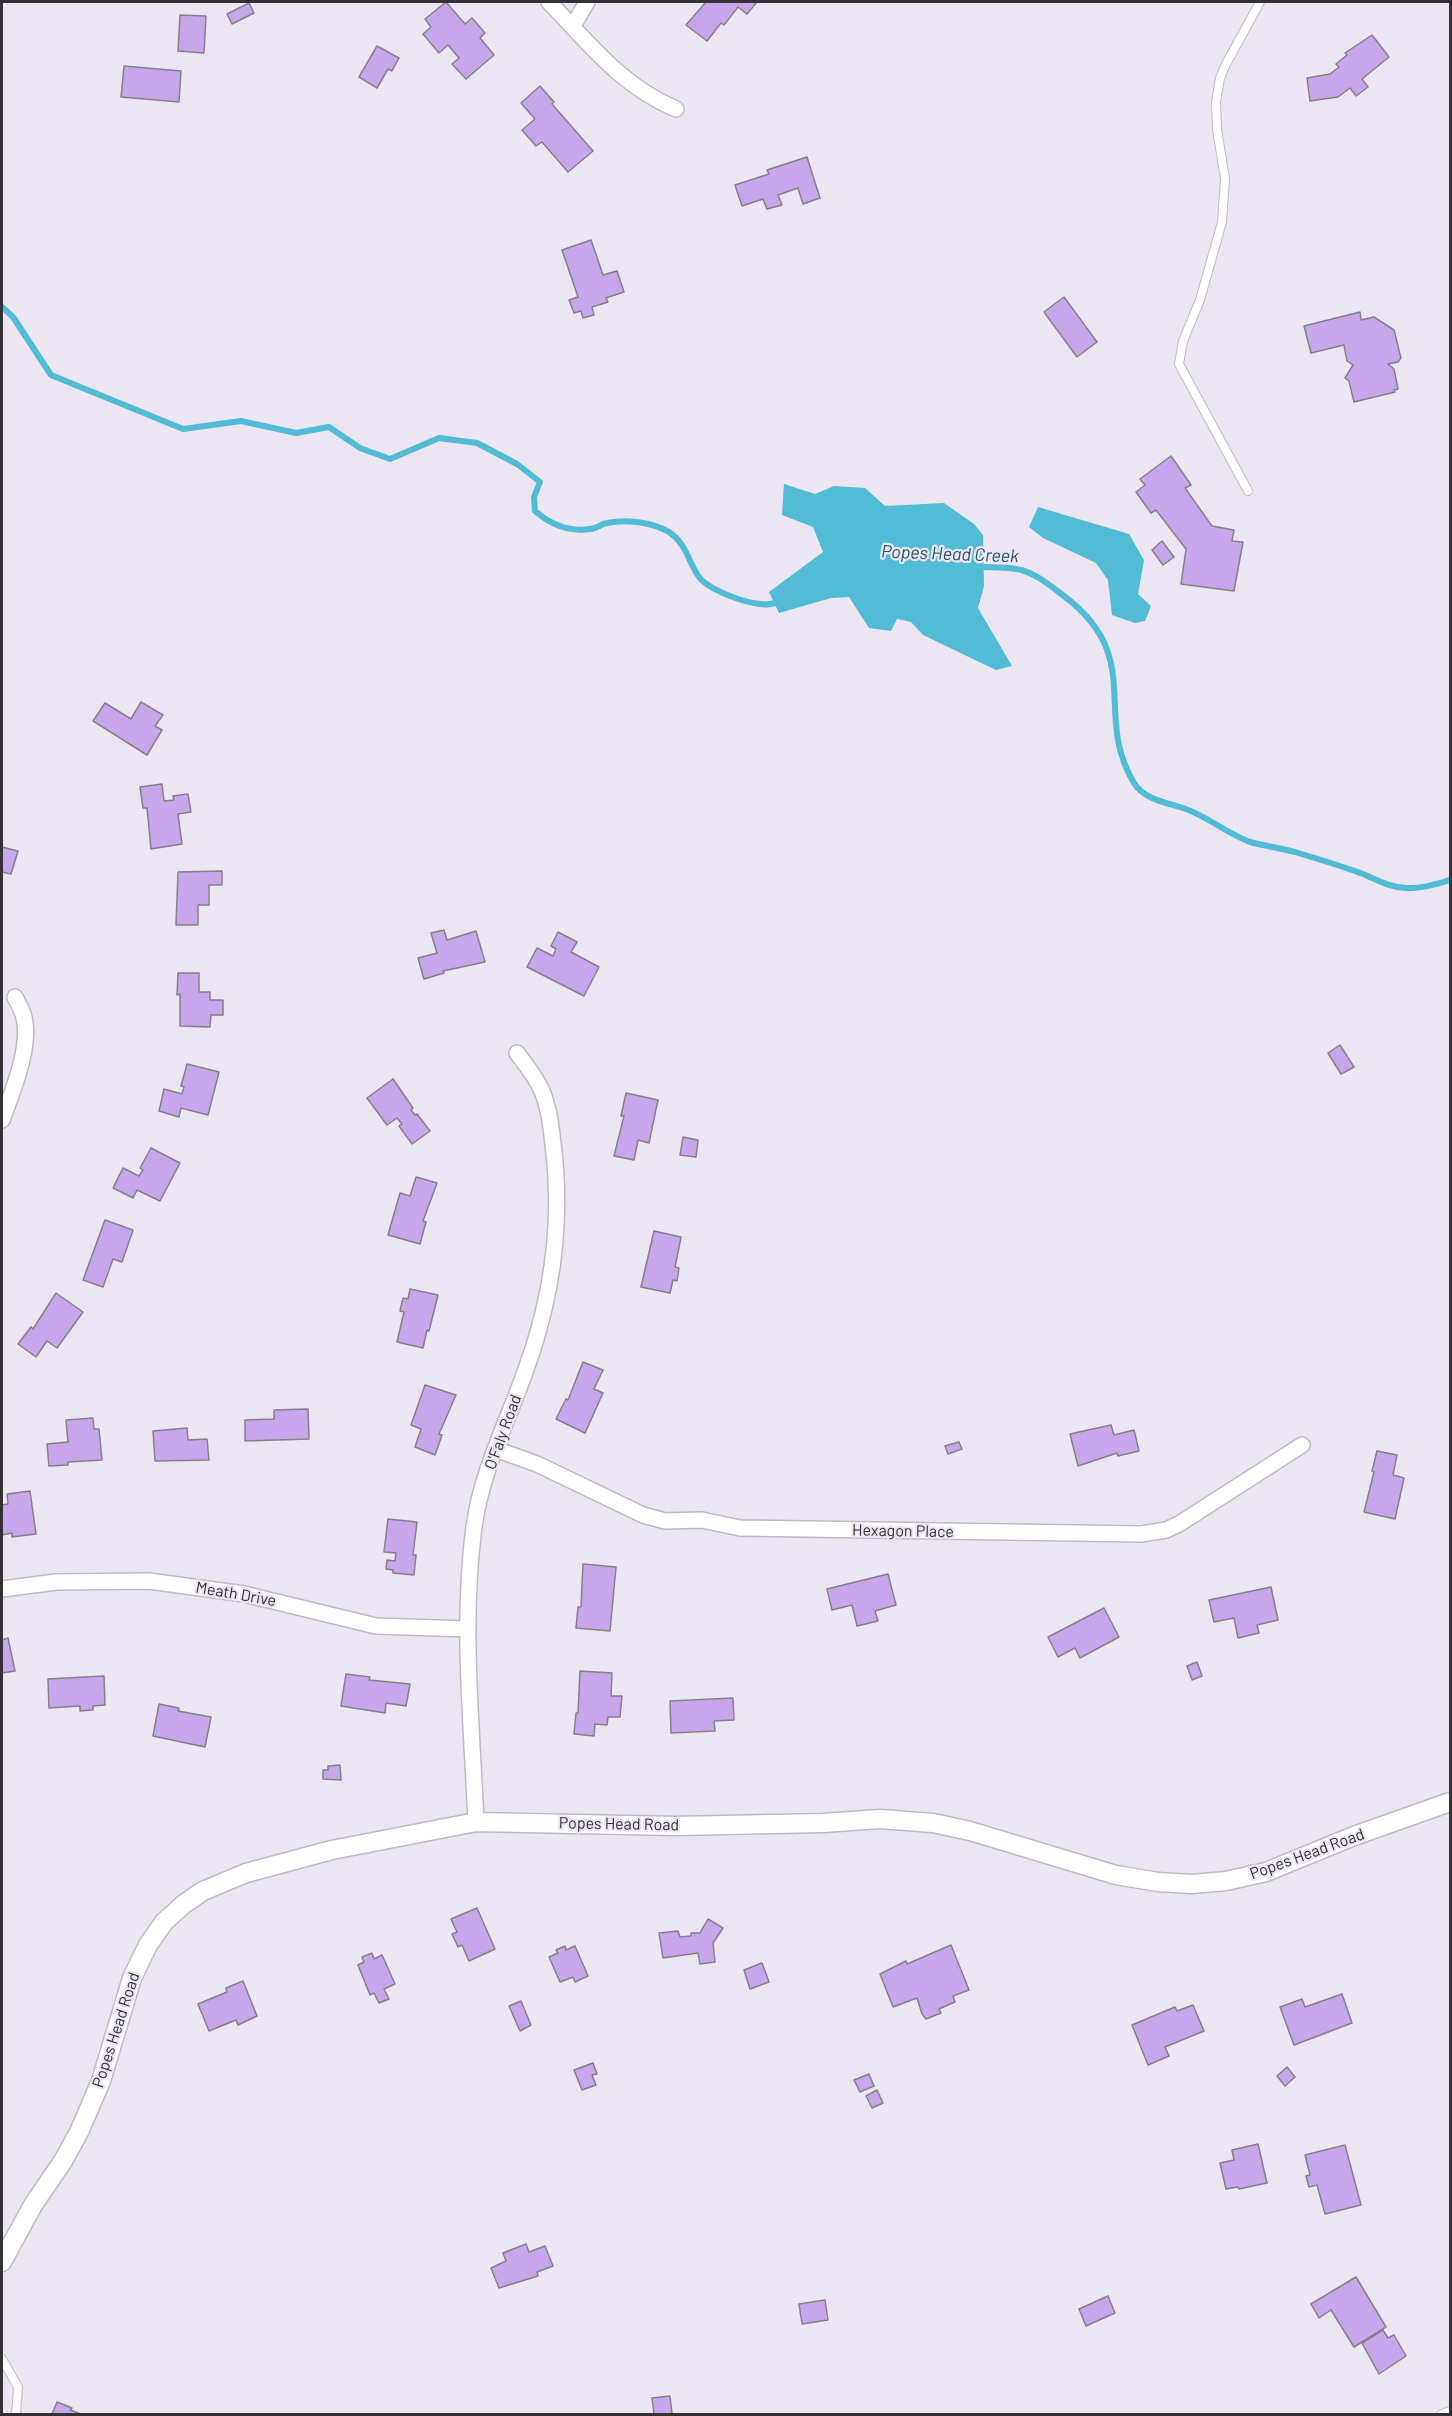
<!DOCTYPE html>
<style>
body{margin:0}
#map{position:relative;width:1452px;height:2416px;overflow:hidden;background:#ebe6f1;font-family:Barlow,sans-serif}
canvas{display:block}
.frame{position:absolute;inset:0;border:3px solid #333136;pointer-events:none}
</style>
<div id="map">
<canvas width="1452" height="2416"></canvas>
<div class="frame"></div>
</div>
<script>
const c = document.querySelector('canvas').getContext('2d');
c.lineJoin = 'round';
function fill(path, color) {
  c.fillStyle = color;
  c.fill(path, 'evenodd');
}
function trace(path, color, width, dash) {
  c.strokeStyle = color;
  c.lineWidth = width;
  c.lineCap = dash ? 'butt' : 'round';
  c.setLineDash(dash || []);
  c.stroke(path);
}
function drawText(font, color, halo, rows, align = 'center') {
  c.font = font + ' Barlow,sans-serif';
  c.lineWidth = 4.5;
  c.setLineDash([]);
  c.textBaseline = 'middle';
  c.strokeStyle = halo;
  c.fillStyle = color;
  for (const [text, x, y, turn = 0] of rows) {
    c.save();
    c.translate(x, y);
    c.rotate((+turn || 0) * Math.PI / 180);
    c.textAlign = isNaN(turn) ? turn : align;
    if (halo) c.strokeText(text, 0, 0);
    c.fillText(text, 0, 0);
    c.restore();
  }
}
fill(new Path2D(`
 M 784,484 L 815,494 L 834,486 L 865,488 L 885,506 L 944,503 L 974,524 L 983,535 L 984,586 L 978,608 L 1012,666 L 996,670 L 923,635 L 911,622 L 897,619 L 891,631 L 869,628 L 849,597 L 831,598 L 779,613 L 769,592 L 823,552 L 813,527 L 782,515 Z
 M 1038,507 L 1129,534 L 1144,560 L 1138,594 L 1151,606 L 1145,621 L 1135,623 L 1112,615 L 1108,580 L 1096,563 L 1043,538 L 1029,527 Z`), '#52bbd6');
trace(new Path2D(`
 M 2,307 L 13,317 L 51,375 L 183,429 L 241,421 L 296,433 L 329,427 L 360,448 L 390,459 L 439,438 L 477,443 L 517,464 L 540,482 L 534,497 L 535,511 C 550,524 569,532 590,529 C 596,529 601,524 607,523 C 626,519 652,522 669,532 C 687,544 688,562 699,577 C 710,592 764,612 779,601
 M 978,567 C 1025,568 1026,567 1064,596 C 1146,658 1092,713 1134,783 C 1144,800 1169,803 1186,809 C 1208,817 1228,834 1250,842 C 1265,846 1280,848 1295,852 C 1315,858 1335,864 1355,871 C 1373,877 1386,887 1406,888 C 1421,889 1436,884 1450,880`), '#52bbd6', 6);
const building = new Path2D(`
 M 446,2 L 465,24 L 472,18 L 485,33 L 480,38 L 494,55 L 466,79 L 452,64 L 459,58 L 448,45 L 439,53 L 423,34 L 431,27 L 425,19 Z
 M 706,2 L 757,2 L 747,14 L 738,7 L 724,25 L 721,23 L 707,41 L 686,25 Z
 M 249,3 L 254,13 L 232,24 L 227,14 Z
 M 180,15 L 206,16 L 204,53 L 178,51 Z
 M 1372,35 L 1389,57 L 1362,79 L 1368,87 L 1356,96 L 1350,88 L 1338,97 L 1310,101 L 1307,78 L 1330,74 L 1339,67 L 1336,64 L 1347,55 L 1345,53 Z
 M 377,46 L 399,58 L 392,71 L 388,69 L 377,88 L 359,77 Z
 M 124,66 L 181,71 L 179,102 L 121,97 Z
 M 540,86 L 554,102 L 552,104 L 593,151 L 568,172 L 542,142 L 536,146 L 522,130 L 535,119 L 521,103 Z
 M 807,157 L 820,198 L 803,204 L 798,188 L 778,195 L 782,205 L 767,209 L 763,199 L 742,206 L 735,185 L 769,174 L 767,170 Z
 M 591,240 L 603,275 L 617,271 L 624,292 L 606,298 L 608,302 L 592,307 L 594,315 L 583,318 L 581,311 L 574,313 L 569,300 L 578,297 L 562,250 Z
 M 1064,297 L 1097,342 L 1077,357 L 1044,312 Z
 M 1360,312 L 1361,320 L 1374,317 L 1394,330 L 1401,358 L 1398,362 L 1388,364 L 1394,369 L 1398,389 L 1394,390 L 1395,392 L 1354,402 L 1349,381 L 1345,378 L 1353,365 L 1347,361 L 1344,345 L 1311,353 L 1304,326 Z
 M 1171,456 L 1191,485 L 1185,488 L 1212,526 L 1234,530 L 1232,541 L 1243,542 L 1234,591 L 1181,584 L 1186,549 L 1156,510 L 1151,513 L 1136,492 L 1145,485 L 1140,479 Z
 M 1162,541 L 1174,557 L 1163,565 L 1152,550 Z
 M 141,702 L 163,715 L 155,726 L 162,730 L 147,755 L 93,721 L 105,703 L 131,719 Z
 M 162,784 L 164,801 L 174,800 L 173,796 L 188,794 L 191,812 L 178,814 L 182,844 L 151,849 L 147,808 L 143,808 L 140,787 Z
 M 2,847 L 18,851 L 11,874 L 2,872 Z
 M 222,871 L 222,885 L 209,885 L 209,905 L 198,905 L 198,925 L 176,925 L 178,872 Z
 M 444,930 L 447,940 L 476,931 L 485,962 L 443,971 L 444,973 L 424,979 L 418,958 L 437,953 L 431,933 Z
 M 558,932 L 577,942 L 571,952 L 599,967 L 584,996 L 527,967 L 537,948 L 553,956 L 556,949 L 551,946 Z
 M 178,973 L 199,973 L 199,992 L 210,992 L 210,1000 L 223,1000 L 223,1015 L 211,1015 L 210,1027 L 180,1026 L 180,994 L 177,995 Z
 M 1340,1045 L 1354,1067 L 1341,1074 L 1328,1053 Z
 M 187,1064 L 219,1072 L 208,1115 L 181,1108 L 179,1117 L 159,1111 L 164,1089 L 182,1094 L 184,1087 L 181,1086 Z
 M 393,1079 L 413,1108 L 411,1110 L 415,1115 L 417,1114 L 430,1131 L 412,1144 L 399,1126 L 402,1124 L 397,1118 L 387,1125 L 367,1098 Z
 M 626,1093 L 658,1100 L 649,1143 L 638,1140 L 634,1160 L 614,1156 L 624,1116 L 621,1116 Z
 M 683,1137 L 698,1140 L 696,1157 L 680,1155 Z
 M 151,1148 L 180,1163 L 160,1201 L 137,1190 L 133,1198 L 113,1188 L 123,1168 L 139,1176 L 143,1170 L 140,1168 Z
 M 416,1177 L 437,1183 L 423,1221 L 426,1222 L 420,1244 L 388,1235 L 400,1193 L 410,1196 Z
 M 105,1220 L 133,1230 L 122,1262 L 113,1259 L 103,1287 L 83,1280 Z
 M 654,1231 L 681,1237 L 675,1267 L 679,1268 L 677,1281 L 673,1280 L 670,1293 L 641,1287 Z
 M 410,1289 L 438,1295 L 429,1331 L 427,1330 L 423,1348 L 397,1342 L 404,1312 L 400,1311 L 403,1298 L 408,1299 Z
 M 56,1293 L 83,1312 L 57,1348 L 47,1341 L 36,1357 L 18,1344 L 31,1327 L 33,1329 Z
 M 583,1362 L 603,1370 L 594,1389 L 603,1393 L 585,1433 L 556,1419 L 566,1399 L 568,1400 Z
 M 425,1385 L 456,1395 L 439,1434 L 442,1435 L 435,1455 L 415,1447 L 421,1429 L 411,1425 Z
 M 308,1409 L 309,1439 L 245,1441 L 245,1420 L 274,1419 L 274,1410 Z
 M 93,1418 L 94,1429 L 99,1429 L 102,1460 L 68,1462 L 68,1465 L 49,1466 L 47,1444 L 68,1442 L 66,1420 Z
 M 1111,1425 L 1114,1435 L 1134,1430 L 1139,1451 L 1118,1456 L 1117,1453 L 1078,1466 L 1070,1434 Z
 M 187,1428 L 188,1440 L 207,1439 L 209,1460 L 155,1461 L 153,1431 Z
 M 959,1442 L 962,1449 L 948,1454 L 945,1446 Z
 M 1377,1451 L 1397,1455 L 1393,1475 L 1404,1478 L 1395,1519 L 1364,1512 L 1374,1472 L 1372,1471 Z
 M 30,1491 L 36,1534 L 12,1537 L 12,1533 L 2,1535 L 2,1505 L 8,1504 L 7,1494 Z
 M 388,1519 L 417,1522 L 413,1555 L 416,1555 L 414,1575 L 393,1573 L 393,1570 L 386,1569 L 387,1560 L 395,1561 L 396,1553 L 384,1552 Z
 M 583,1564 L 616,1567 L 610,1631 L 576,1628 L 578,1607 L 581,1607 Z
 M 888,1574 L 896,1605 L 875,1611 L 878,1621 L 857,1626 L 852,1605 L 832,1610 L 827,1589 Z
 M 1271,1587 L 1278,1620 L 1257,1625 L 1259,1633 L 1238,1638 L 1234,1618 L 1214,1622 L 1209,1600 Z
 M 1104,1608 L 1119,1637 L 1080,1658 L 1075,1648 L 1058,1657 L 1048,1637 Z
 M 8,1638 L 15,1671 L 2,1673 L 2,1640 Z
 M 1197,1662 L 1202,1676 L 1192,1680 L 1187,1666 Z
 M 580,1671 L 612,1673 L 611,1696 L 622,1696 L 620,1717 L 608,1717 L 607,1725 L 595,1724 L 594,1736 L 574,1734 L 576,1713 L 578,1713 Z
 M 346,1674 L 370,1677 L 369,1680 L 410,1684 L 406,1706 L 386,1703 L 385,1713 L 341,1706 Z
 M 104,1676 L 105,1705 L 93,1706 L 93,1710 L 80,1711 L 80,1706 L 49,1708 L 48,1679 Z
 M 733,1698 L 734,1720 L 714,1721 L 715,1731 L 671,1733 L 670,1701 Z
 M 159,1704 L 179,1708 L 178,1711 L 211,1717 L 205,1747 L 153,1736 Z
 M 340,1765 L 341,1780 L 323,1779 L 323,1770 L 328,1770 L 328,1766 Z
 M 477,1908 L 495,1949 L 469,1961 L 462,1945 L 458,1947 L 452,1934 L 457,1932 L 451,1919 Z
 M 708,1919 L 723,1928 L 713,1943 L 715,1962 L 700,1964 L 698,1953 L 663,1958 L 659,1933 L 678,1931 L 680,1937 L 691,1936 L 691,1933 L 700,1933 Z
 M 951,1945 L 969,1990 L 953,1996 L 955,2002 L 939,2009 L 941,2013 L 926,2019 L 922,2014 L 917,1998 L 893,2007 L 880,1974 L 906,1961 L 907,1964 Z
 M 565,1946 L 566,1950 L 575,1946 L 588,1976 L 575,1982 L 573,1977 L 560,1982 L 549,1957 L 558,1953 L 556,1950 Z
 M 372,1953 L 374,1959 L 382,1955 L 395,1984 L 384,1989 L 389,1999 L 379,2003 L 374,1993 L 370,1995 L 358,1965 L 364,1962 L 362,1957 Z
 M 762,1963 L 769,1982 L 750,1989 L 744,1970 Z
 M 243,1981 L 257,2016 L 238,2025 L 236,2020 L 209,2031 L 198,2004 L 227,1992 L 226,1988 Z
 M 1342,1994 L 1352,2023 L 1294,2045 L 1280,2007 L 1302,1999 L 1305,2007 Z
 M 521,2001 L 531,2025 L 520,2031 L 509,2006 Z
 M 1193,2005 L 1204,2031 L 1165,2047 L 1169,2056 L 1148,2065 L 1132,2025 L 1175,2007 L 1177,2011 Z
 M 593,2063 L 597,2074 L 592,2075 L 596,2085 L 582,2090 L 574,2070 Z
 M 1287,2067 L 1295,2077 L 1285,2086 L 1277,2076 Z
 M 869,2074 L 874,2086 L 860,2092 L 854,2080 Z
 M 877,2090 L 883,2103 L 872,2108 L 866,2096 Z
 M 1258,2144 L 1267,2183 L 1239,2189 L 1238,2187 L 1226,2189 L 1220,2163 L 1234,2160 L 1232,2150 Z
 M 1345,2145 L 1361,2205 L 1325,2214 L 1317,2185 L 1309,2187 L 1306,2176 L 1310,2175 L 1305,2155 Z
 M 526,2244 L 529,2252 L 545,2246 L 553,2266 L 537,2272 L 538,2276 L 499,2288 L 491,2268 L 506,2261 L 503,2253 Z
 M 1356,2277 L 1386,2327 L 1354,2347 L 1331,2310 L 1319,2318 L 1311,2304 Z
 M 1108,2296 L 1115,2313 L 1086,2326 L 1079,2309 Z
 M 825,2300 L 828,2320 L 802,2324 L 799,2304 Z
 M 1383,2330 L 1388,2338 L 1394,2335 L 1406,2356 L 1379,2374 L 1362,2343 Z
 M 670,2396 L 672,2414 L 654,2414 L 652,2398 Z
 M 57,2402 L 72,2408 L 70,2410 L 81,2414 L 52,2414 Z`);
fill(building, '#c8a6ec');
trace(building, '#85818b', 1.5);
const service = new Path2D(`
 M 1248,491 L 1179,364 L 1183,341 L 1200,300 L 1222,222 L 1225,179 L 1217,129 L 1216,102 L 1220,78 L 1226,64 L 1260,2
 M 2,2359 L 18,2387 L 16,2414
 M 1442,2414 L 1450,2411`);
const minor = new Path2D(`
 M 549,2 C 589,43 621,86 676,109
 M 573,26 L 587,2
 M 2,1120 C 12,1093 33,1043 23,1014 C 21,1008 18,1003 15,997
 M 495,1449 L 537,1464 L 643,1515 L 665,1521 L 702,1520 L 740,1528 L 1141,1534 L 1166,1530 L 1179,1524 L 1302,1445
 M 2,1589 L 56,1582 L 149,1581 L 244,1594 L 376,1626 L 468,1629
 M 476,1822 C 472,1725 461,1624 474,1527 C 481,1473 507,1423 525,1372 C 552,1299 563,1222 553,1144 C 551,1126 549,1108 542,1091 C 536,1077 526,1065 517,1053`);
const tertiary = new Path2D(`
 M 2,2262 L 33,2205 L 63,2161 L 79,2132 L 101,2081 L 132,1978 L 148,1945 L 164,1922 L 184,1904 L 203,1891 L 246,1873 L 332,1850 L 476,1822 L 675,1826 L 823,1823 L 880,1819 L 933,1823 L 970,1831 L 1116,1875 L 1158,1882 L 1192,1884 L 1226,1881 L 1266,1872 L 1354,1836 L 1450,1802`);
trace(service, '#bfbac5', 10);
trace(minor, '#bfbac5', 18);
trace(tertiary, '#bfbac5', 21);
trace(service, '#fff', 8);
trace(minor, '#fff', 15);
trace(tertiary, '#fff', 18);
drawText('16px', '#333136', '#ebe6f1', [
 ["O'Faly Road",503,1432,-70],
 ["Hexagon Place",903,1531,1],
 ["Meath Drive",236,1594,10],
 ["Popes Head Road",619,1824,1],
 ["Popes Head Road",1307,1854,-20],
 ["Popes Head Road",116,2030,-72]
]);
drawText('italic 18px', '#275561', '#ebe6f1', [
 ["Popes Head Creek",950,554,2]
]);
</script>
